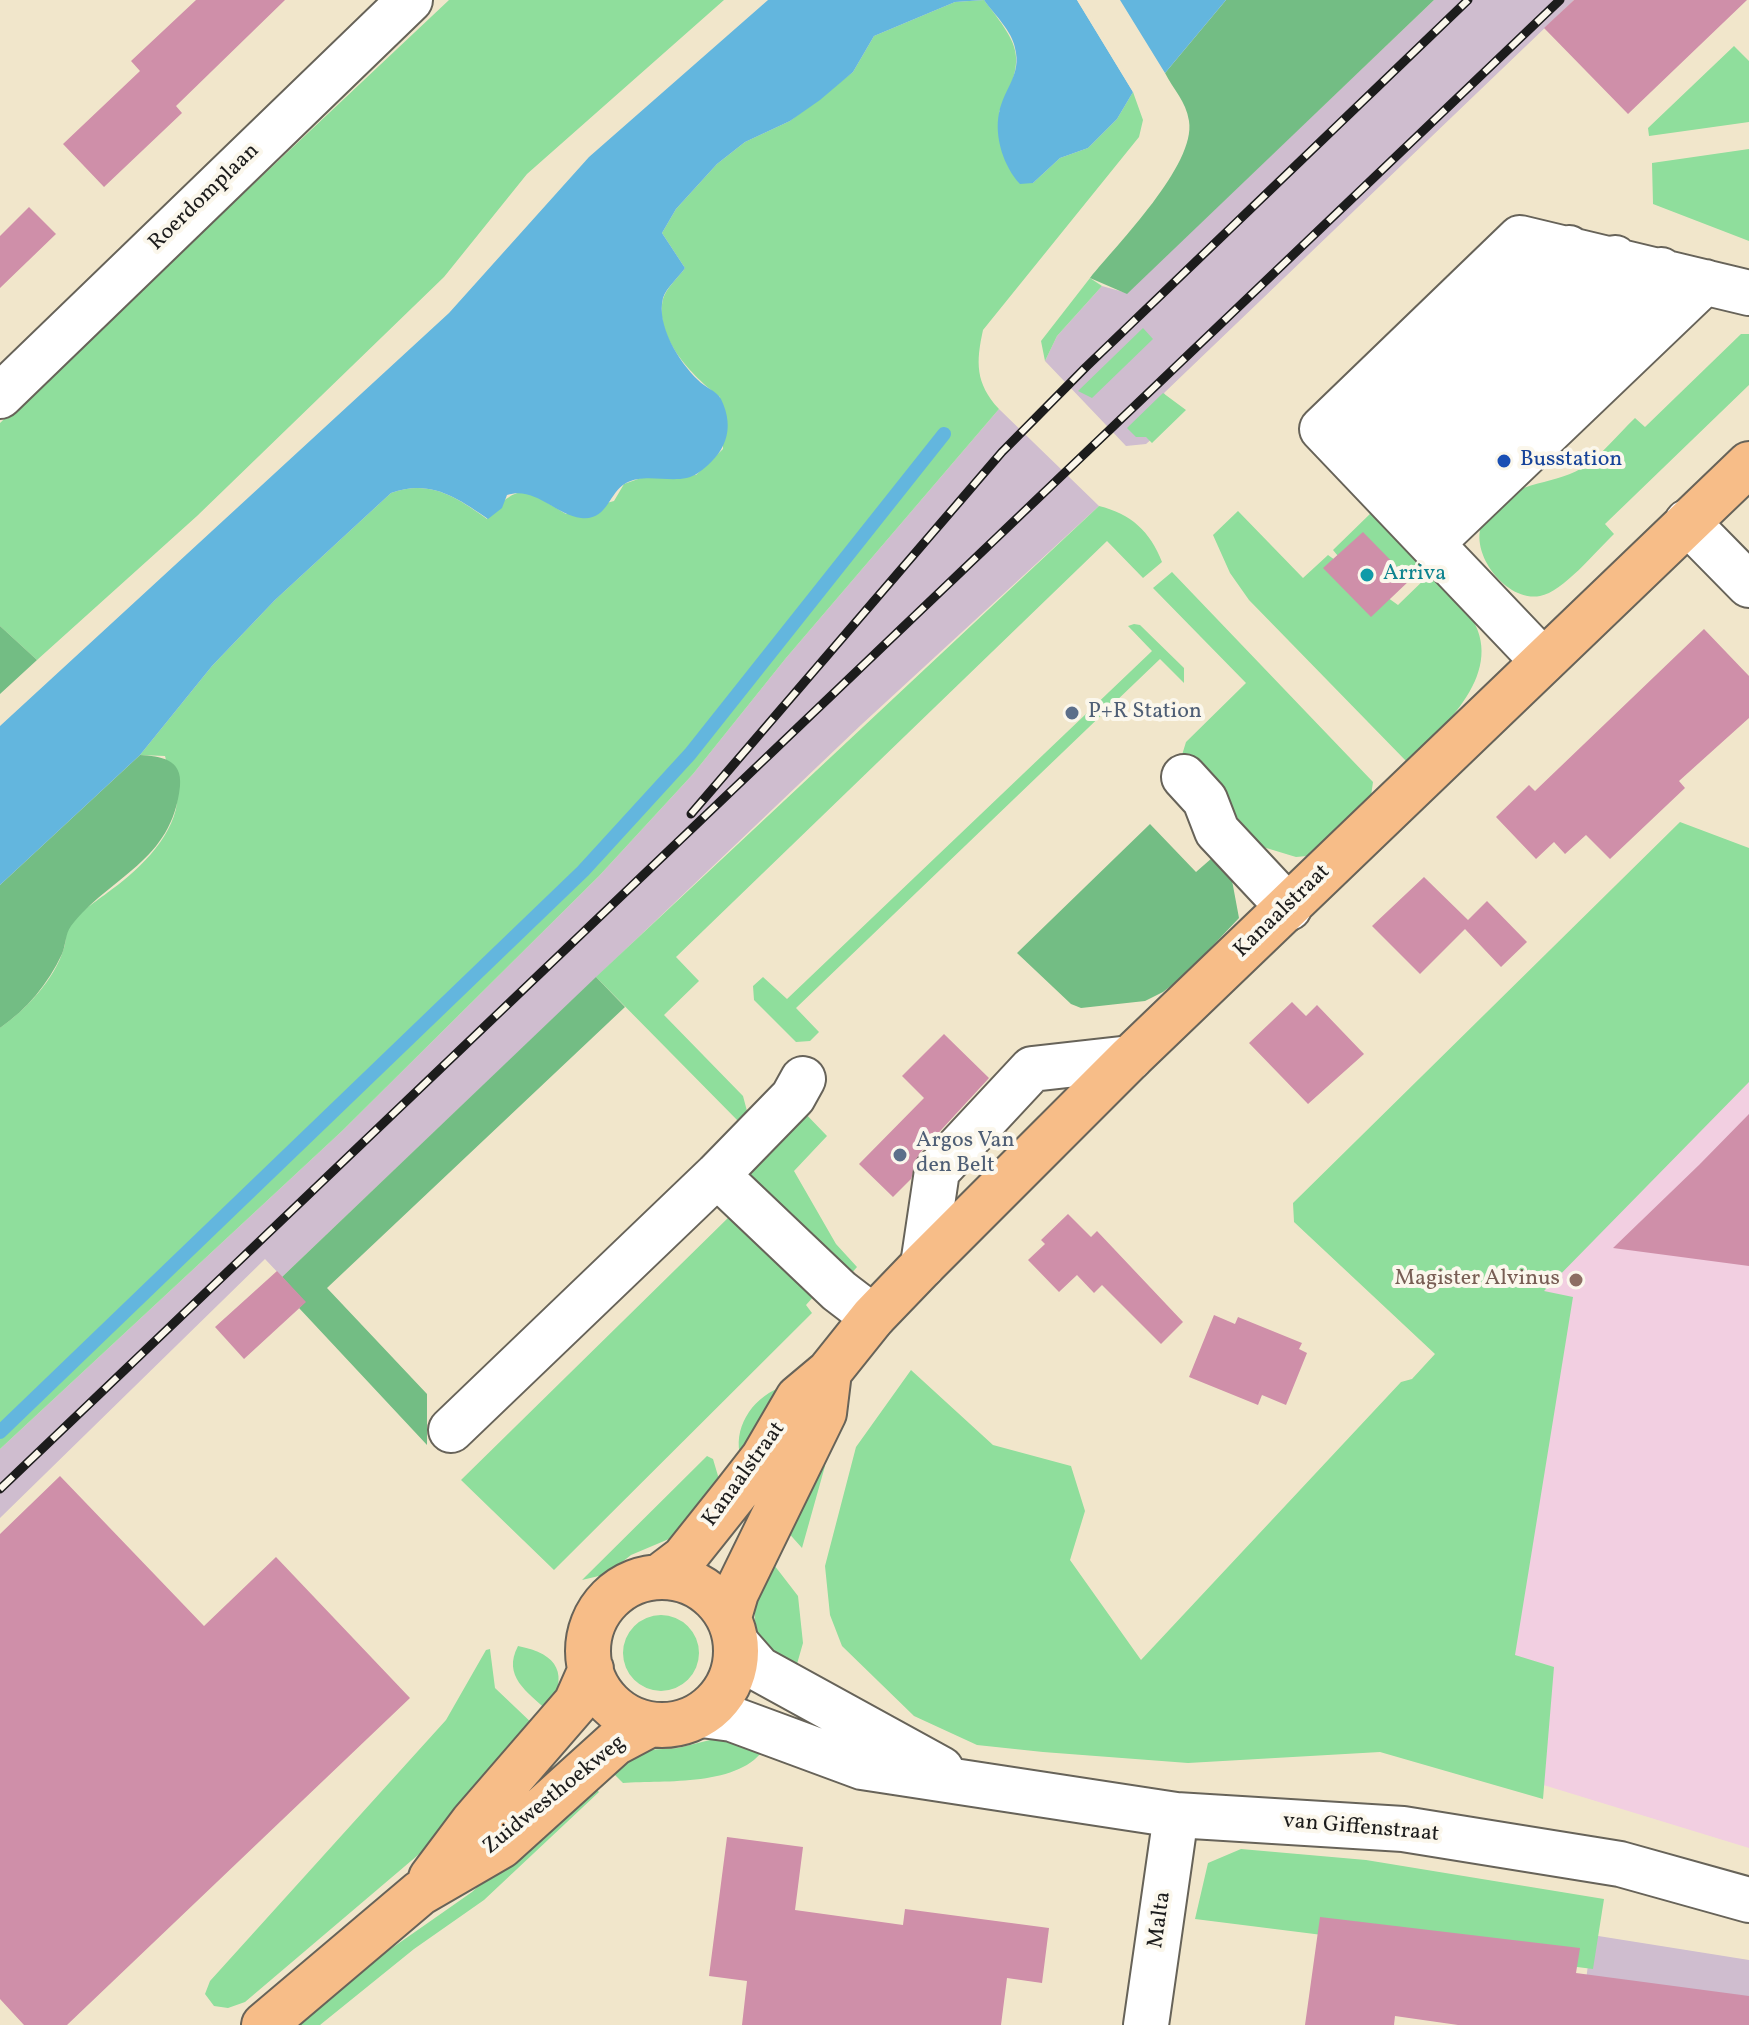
<!DOCTYPE html>
<style>
body{margin:0}
canvas{display:block;background:#f1e6cb}
</style>
<canvas width="1749" height="2025"></canvas>
<script>
const c = document.querySelector('canvas').getContext('2d');
c.lineJoin = 'round';
function fill(path, color) {
  c.fillStyle = color;
  c.fill(path, 'evenodd');
}
function trace(path, color, width, dash) {
  c.strokeStyle = color;
  c.lineWidth = width;
  c.lineCap = dash ? 'butt' : 'round';
  c.setLineDash(dash || []);
  c.stroke(path);
}
function drawText(font, color, halo, rows, align = 'center') {
  c.font = font + ' Vollkorn,serif';
  c.lineWidth = 8;
  c.setLineDash([]);
  c.textBaseline = 'middle';
  c.strokeStyle = halo;
  c.fillStyle = color;
  for (const [text, x, y, turn = 0] of rows) {
    c.save();
    c.translate(x, y);
    c.rotate((+turn || 0) * Math.PI / 180);
    c.textAlign = isNaN(turn) ? turn : align;
    if (halo) c.strokeText(text, 0, 0);
    c.fillText(text, 0, 0);
    c.restore();
  }
}
fill(new Path2D(`
 M 1749,865 L 1749,1848 L 1426,1749 L 1482,1356 Z`), '#f2cfe1');
fill(new Path2D(`
 M 1434,0 L 1574,0 L 1164,393 L 1179,415 L 1146,444 L 1126,446 L 1045,361 L 1057,336 L 1102,286 L 1127,293 Z
 M 999,409 L 1099,506 L 861,725 L 282,1277 L 265,1259 L 0,1518 L 0,1449 L 342,1131 L 599,876 L 693,774 L 786,658 Z
 M 1592,1935 L 1749,1960 L 1749,2025 L 1580,2025 Z`), '#cfbdcf');
fill(new Path2D(`
 M 449,0 L 724,0 L 527,174 L 444,277 L 197,516 L 37,660 L 0,626 L 0,423 Z
 M 984,0 C 1021,48 1026,56 999,112 L 1033,183 L 1060,158 L 1088,148 L 1117,119 L 1133,92 L 1143,120 L 1139,137 L 983,330 C 976,362 975,383 999,409 L 786,658 L 693,774 L 599,876 L 342,1131 L 0,1449 L 0,1028 C 26,1009 54,981 64,948 C 66,943 65,936 67,930 C 74,915 94,903 107,893 C 135,873 172,840 177,803 C 179,790 168,769 165,756 L 140,755 L 212,666 L 275,600 L 391,493 C 430,479 456,497 487,519 C 520,479 526,490 566,514 L 614,501 L 624,484 L 641,478 L 696,475 L 723,449 L 720,397 C 692,376 654,337 663,299 C 666,288 679,277 685,268 L 662,233 L 676,209 L 717,164 L 745,142 L 790,121 L 853,72 L 874,36 L 955,2 Z
 M 1734,46 L 1749,61 L 1749,122 L 1649,136 L 1648,128 Z
 M 1749,149 L 1749,241 L 1653,204 L 1652,163 Z
 M 1090,278 L 1102,286 L 1057,336 L 1045,361 L 1041,341 Z
 M 1143,328 L 1153,339 L 1092,398 L 1078,391 Z
 M 1741,334 L 1749,334 L 1749,385 L 1605,524 L 1614,534 C 1596,551 1563,592 1540,596 C 1505,603 1463,547 1486,516 C 1514,478 1548,488 1582,468 C 1601,456 1618,434 1635,418 L 1645,427 Z
 M 1163,393 L 1186,410 L 1152,443 L 1146,437 L 1136,437 L 1127,428 Z
 M 1099,506 C 1131,514 1150,531 1162,562 L 1143,578 L 1107,541 L 676,957 L 699,981 L 664,1015 L 743,1096 L 747,1111 L 742,1125 L 596,977 Z
 M 1238,511 L 1303,578 L 1328,555 L 1398,605 L 1432,572 C 1444,586 1459,599 1469,614 C 1509,671 1444,727 1407,762 L 1249,600 L 1230,573 L 1213,535 Z
 M 1373,511 L 1425,565 L 1410,580 L 1338,556 L 1333,550 Z
 M 1172,572 L 1373,782 L 1371,796 L 1307,856 L 1296,857 L 1263,847 L 1182,755 L 1186,742 L 1246,683 L 1153,588 Z
 M 1134,624 L 1140,625 L 1184,668 L 1184,683 L 1160,659 L 796,1008 L 819,1032 L 810,1041 L 796,1042 L 754,1000 L 753,986 L 763,977 L 787,999 L 1152,651 L 1128,626 Z
 M 1680,822 L 1749,848 L 1749,1082 L 1544,1291 L 1573,1297 L 1515,1655 L 1554,1667 L 1543,1799 L 1380,1752 L 1188,1763 L 1043,1752 L 977,1745 L 914,1716 L 842,1646 L 830,1615 L 825,1566 L 856,1447 L 911,1370 L 993,1445 L 1071,1466 L 1085,1511 L 1070,1560 L 1141,1660 L 1401,1382 L 1412,1379 L 1435,1354 L 1294,1222 L 1293,1203 Z
 M 801,1109 L 827,1136 L 794,1171 L 836,1244 L 857,1267 L 850,1275 L 748,1173 Z
 M 731,1215 L 814,1296 L 806,1305 L 812,1313 L 554,1570 L 461,1480 Z
 M 779,1388 L 741,1458 C 732,1430 751,1399 779,1388 Z
 M 707,1456 L 713,1459 L 721,1486 L 676,1536 L 631,1555 L 607,1574 L 582,1580 Z
 M 822,1464 L 825,1466 L 802,1548 L 785,1529 Z
 M 771,1561 L 798,1596 L 803,1643 L 795,1671 C 744,1632 748,1617 771,1561 Z
 M623 1653a38 38 0 1 1 76 0a38 38 0 1 1-76 0Z
 M 518,1646 C 559,1654 569,1674 548,1711 C 527,1692 502,1676 518,1646 Z
 M 490,1649 L 495,1688 L 536,1727 L 431,1844 L 245,2002 L 228,2008 L 214,2006 L 205,1994 L 210,1981 L 446,1720 L 486,1650 Z
 M 718,1738 L 765,1747 C 742,1787 664,1780 623,1783 L 608,1768 L 648,1750 L 678,1748 Z
 M 590,1784 L 599,1792 L 484,1900 L 414,1949 L 320,2025 L 294,2025 L 382,1955 L 472,1892 Z
 M 1241,1849 L 1366,1860 L 1604,1899 L 1593,1969 L 1195,1919 L 1208,1863 Z`), '#8fde9c');
fill(new Path2D(`
 M 1226,0 L 1434,0 L 1127,294 L 1090,278 C 1118,243 1196,165 1189,121 C 1186,101 1173,89 1165,73 Z
 M 0,626 L 37,660 L 0,694 Z
 M 140,755 C 160,756 183,759 180,786 C 172,862 110,876 71,926 C 65,934 66,945 62,954 C 48,984 27,1009 0,1028 L 0,885 Z
 M 1150,824 L 1196,872 L 1212,858 L 1231,875 L 1239,918 L 1185,975 L 1163,992 L 1145,1001 L 1081,1008 L 1071,1004 L 1017,953 Z
 M 596,977 L 625,1007 L 327,1288 L 427,1394 L 427,1445 L 299,1308 L 305,1302 L 282,1277 Z`), '#73bd84');
fill(new Path2D(`
 M 768,0 L 1077,0 L 1133,92 L 1117,119 L 1088,148 L 1060,158 L 1033,183 L 1020,184 C 1004,167 994,137 999,113 C 1004,88 1022,75 1015,48 C 1012,31 994,14 984,0 L 955,2 L 874,36 L 853,72 L 820,100 L 790,121 L 745,142 L 717,164 L 676,209 L 662,233 L 685,268 C 679,277 666,288 663,298 C 656,325 679,362 698,380 C 704,387 717,391 721,399 C 736,430 725,454 698,473 C 678,487 648,471 626,483 C 608,493 608,521 581,518 C 554,514 535,486 507,495 L 502,508 L 488,519 C 456,497 430,479 391,493 L 275,600 L 212,666 L 140,755 L 0,885 L 0,726 L 449,313 L 589,157 Z
 M 1120,0 L 1226,0 L 1165,73 Z`), '#63b6de');
fill(new Path2D(`
 M 1077,0 L 1081,0 L 1136,90 L 1133,92 Z`), '#f1e6cb');
trace(new Path2D(`
 M 0,1432 L 583,871 L 690,754 L 944,434`), '#63b6de', 14);
fill(new Path2D(`
 M 196,0 L 285,0 L 176,106 L 182,113 L 104,187 L 63,144 L 140,71 L 131,61 Z
 M 1574,0 L 1747,0 L 1628,114 L 1544,28 Z
 M 29,207 L 56,234 L 0,288 L 0,236 Z
 M 1363,532 L 1410,580 L 1371,617 L 1323,568 Z
 M 1704,629 L 1749,676 L 1749,718 L 1679,781 L 1685,788 L 1610,859 L 1586,835 L 1565,854 L 1554,842 L 1536,859 L 1496,817 L 1529,785 L 1535,791 Z
 M 1424,877 L 1468,920 L 1487,901 L 1527,942 L 1501,967 L 1465,929 L 1420,974 L 1372,926 Z
 M 1292,1002 L 1306,1016 L 1317,1005 L 1364,1054 L 1308,1104 L 1249,1043 Z
 M 944,1034 L 989,1078 L 919,1154 L 911,1179 L 893,1197 L 859,1164 L 924,1098 L 902,1076 Z
 M 1749,1114 L 1749,1266 L 1613,1248 L 1699,1165 Z
 M 1068,1214 L 1091,1237 L 1097,1231 L 1183,1322 L 1161,1344 L 1102,1285 L 1094,1293 L 1077,1275 L 1059,1292 L 1028,1260 L 1045,1244 L 1041,1240 Z
 M 277,1271 L 306,1302 L 244,1359 L 215,1327 Z
 M 1214,1315 L 1235,1324 L 1238,1317 L 1302,1343 L 1299,1349 L 1307,1353 L 1286,1405 L 1262,1395 L 1258,1405 L 1189,1377 Z
 M 60,1476 L 204,1626 L 276,1557 L 410,1698 L 67,2025 L 24,2025 L 0,1999 L 0,1534 Z
 M 727,1837 L 803,1847 L 795,1910 L 903,1925 L 905,1909 L 1049,1928 L 1042,1983 L 1007,1978 L 1001,2025 L 742,2025 L 747,1981 L 709,1976 Z
 M 1320,1917 L 1580,1948 L 1576,1973 L 1749,1996 L 1749,2025 L 1458,2025 L 1395,2016 L 1394,2025 L 1305,2025 Z`), '#cf8fa9');
const minor = new Path2D(`
 M 0,396 L 410,0
 M 1350,457 L 1569,248
 M 1377,486 L 1615,258
 M 1405,515 L 1661,270
 M 1687,522 L 1749,585
 M 1432,543 L 1705,282
 M 1543,661 L 1322,429 L 1520,238 L 1749,293
 M 1184,777 L 1205,800 L 1217,831 L 1289,908
 M 717,1175 L 839,1291 L 873,1317
 M 923,1265 L 937,1171 L 1032,1069 L 1130,1058
 M 451,1430 L 717,1175 L 793,1097 L 803,1079
 M 737,1644 L 759,1669 L 941,1769
 M 702,1715 L 732,1719 L 862,1767 L 1176,1815 L 1403,1829 L 1620,1864 L 1749,1900
 M 1146,2025 L 1176,1815`);
const major = new Path2D(`
 M 659,1577 L 684,1558 L 735,1494 L 763,1458 L 798,1398 L 829,1372 L 873,1317 L 923,1265 L 1130,1058 L 1749,464
 M588 1651a74 74 0 1 1 148 0a74 74 0 1 1-148 0Z
 M 729,1617 L 736,1593 L 824,1413 L 829,1372
 M 431,1878 L 473,1822 L 576,1703 L 591,1669
 M 264,2025 L 420,1893 L 501,1846 L 615,1743 L 649,1725`);
trace(minor, '#676359', 48);
trace(major, '#676359', 48);
trace(minor, '#fff', 44);
trace(major, '#f7bd88', 44);
const rail = new Path2D(`
 M 691,814 L 1002,452 L 1086,367 L 1468,0
 M 0,1489 L 1560,0`);
trace(rail, '#1c1c1c', 9);
trace(rail, '#fbf7ec', 6, [18]);
for (const [x, y, r, color] of [
 [1504,461,8,"#1a4fb4"],
 [1367,575,8,"#0f9aa8"],
 [1072,713,8,"#5c6f8a"],
 [900,1155,8,"#5c6f8a"],
 [1576,1280,8,"#8d6e63"]
]) {
  const dot = new Path2D();
  dot.arc(x, y, r, 0, 2 * Math.PI);
  c.fillStyle = color;
  c.fill(dot);
  trace(dot, '#fbf7ec', 3);
}
drawText('22px', '#1c1c1c', '#fbf7ec', [
 ["Roerdomplaan",205,198,-44],
 ["Kanaalstraat",1283,912,-44],
 ["Kanaalstraat",745,1475,-54],
 ["Zuidwesthoekweg",555,1796,-39],
 ["van Giffenstraat",1361,1829,5],
 ["Malta",1161,1920,-82]
]);
drawText('22px', '#164399', '#fbf7ec', [
 ["Busstation",1520,461]
], 'left');
drawText('22px', '#0d838f', '#fbf7ec', [
 ["Arriva",1383,575]
], 'left');
drawText('22px', '#4e5e75', '#fbf7ec', [
 ["P+R Station",1088,713],
 ["Argos Van",916,1142],
 ["den Belt",916,1167]
], 'left');
drawText('22px', '#785e54', '#fbf7ec', [
 ["Magister Alvinus",1560,1280]
], 'right');
</script>
